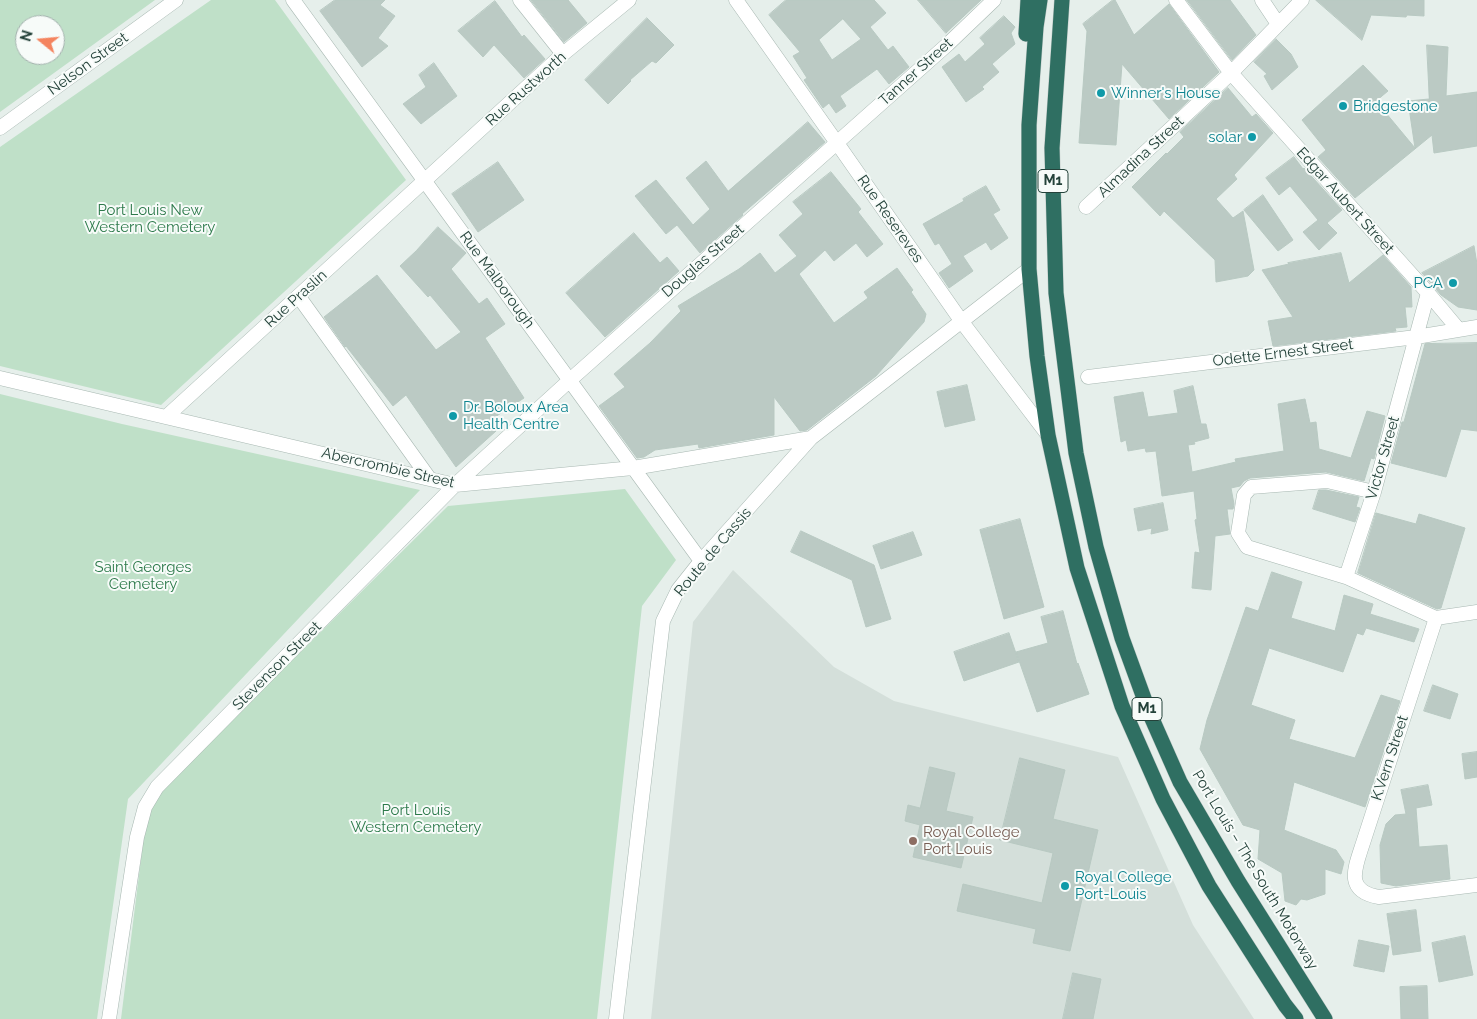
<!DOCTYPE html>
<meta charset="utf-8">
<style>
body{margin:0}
#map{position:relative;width:1477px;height:1019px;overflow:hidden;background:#e6efeb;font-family:Raleway,sans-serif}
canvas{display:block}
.north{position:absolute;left:15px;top:15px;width:50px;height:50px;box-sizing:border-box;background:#f7fbf9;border:1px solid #a3b1ad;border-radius:50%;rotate:287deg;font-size:14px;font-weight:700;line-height:20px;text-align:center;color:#24423a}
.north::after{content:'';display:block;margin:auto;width:18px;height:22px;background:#f4845f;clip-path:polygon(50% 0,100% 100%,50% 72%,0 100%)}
</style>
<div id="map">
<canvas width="1477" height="1019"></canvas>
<div class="north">N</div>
</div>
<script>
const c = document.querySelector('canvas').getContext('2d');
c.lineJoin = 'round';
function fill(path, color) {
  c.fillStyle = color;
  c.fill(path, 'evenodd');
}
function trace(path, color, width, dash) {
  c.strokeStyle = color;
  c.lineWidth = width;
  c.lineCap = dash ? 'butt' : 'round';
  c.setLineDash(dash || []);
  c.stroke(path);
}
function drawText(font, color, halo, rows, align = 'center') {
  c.font = font + ' Raleway,sans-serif';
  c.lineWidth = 4;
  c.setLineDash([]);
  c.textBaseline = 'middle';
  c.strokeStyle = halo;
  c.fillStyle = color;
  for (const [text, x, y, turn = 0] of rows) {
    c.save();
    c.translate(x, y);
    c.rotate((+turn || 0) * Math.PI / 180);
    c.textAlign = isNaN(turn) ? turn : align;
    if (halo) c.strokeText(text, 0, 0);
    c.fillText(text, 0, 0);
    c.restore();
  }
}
fill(new Path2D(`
 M 733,570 L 834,667 L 894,701 L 1118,757 L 1193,925 L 1254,1019 L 651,1019 L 693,622 Z`), '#d4dfda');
fill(new Path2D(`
 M 0,0 L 155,0 L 0,112 ZM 25,25 L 55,25 L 55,55 L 25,55 Z
 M 211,0 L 275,0 L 406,180 L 161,405 L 0,366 L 0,147 Z
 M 0,394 L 122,424 L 420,490 L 128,799 L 97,1019 L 0,1019 Z
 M 625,489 L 676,560 L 642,606 L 597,1019 L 121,1019 L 148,803 L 448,506 Z`), '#bfe0c8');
const building = new Path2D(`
 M 335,0 L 385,0 L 380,5 L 395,16 L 378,38 L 388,46 L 362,67 L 320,11 Z
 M 531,0 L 568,0 L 587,23 L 564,42 Z
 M 786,0 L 874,0 L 886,13 L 870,27 L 888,50 L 893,46 L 909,67 L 889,84 L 877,69 L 840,96 L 846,106 L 836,113 L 829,103 L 823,108 L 804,80 L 807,78 L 793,56 L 800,52 L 769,15 ZM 843,19 L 861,39 L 832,60 L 819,40 Z
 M 918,0 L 981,0 L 946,33 Z
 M 1113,0 L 1115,0 L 1134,35 L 1169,4 L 1219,72 L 1169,119 L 1122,64 L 1116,145 L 1079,143 L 1087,31 L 1083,24 Z
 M 1187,0 L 1230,0 L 1256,35 L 1232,60 Z
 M 1316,0 L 1424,0 L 1424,16 L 1407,15 L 1406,17 L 1371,15 L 1362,40 Z
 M 495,1 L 522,37 L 524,35 L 545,59 L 524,78 L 494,45 L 483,57 L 458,31 Z
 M 1004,16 L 1015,27 L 1011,33 L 1015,44 L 992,64 L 999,72 L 982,87 L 984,89 L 966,102 L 942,67 L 959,54 L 965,62 L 985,44 L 980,38 Z
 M 647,18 L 674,45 L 656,63 L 652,61 L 630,80 L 631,81 L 608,104 L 585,80 Z
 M 1276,39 L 1291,54 L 1298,67 L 1272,90 L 1264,76 L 1267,74 L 1254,62 Z
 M 1427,45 L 1448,47 L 1446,96 L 1477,92 L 1477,146 L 1434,153 L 1432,135 L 1355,198 L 1318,157 L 1326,150 L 1302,120 L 1363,65 L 1388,91 L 1376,101 L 1415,148 L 1408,101 L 1429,99 Z
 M 434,63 L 457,96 L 421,124 L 403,104 L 426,87 L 419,75 Z
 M 1228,88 L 1252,117 L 1256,114 L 1273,133 L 1234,175 L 1237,179 L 1216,199 L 1233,218 L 1243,211 L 1254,270 L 1248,276 L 1216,282 L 1215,260 L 1164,211 L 1160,216 L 1132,187 L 1166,153 L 1167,154 L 1184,137 L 1180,132 Z
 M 808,122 L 825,142 L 742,214 L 743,215 L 700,253 L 677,225 L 666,234 L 635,196 L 656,180 L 693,225 L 710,209 L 686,178 L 706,161 L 728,191 Z
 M 1294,157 L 1303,169 L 1304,168 L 1342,210 L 1327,223 L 1337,233 L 1319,250 L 1303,232 L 1318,220 L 1290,186 L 1279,195 L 1266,178 Z
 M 498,162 L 524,200 L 478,232 L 452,194 Z
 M 831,172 L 861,209 L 858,212 L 883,244 L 867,257 L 856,243 L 834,261 L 825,250 L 799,274 L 834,323 L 868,298 L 864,292 L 897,268 L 913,290 L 911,292 L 926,314 L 924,322 L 876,376 L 807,430 L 800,431 L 774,397 L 774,435 L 699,448 L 698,444 L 655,450 L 644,457 L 637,458 L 599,406 L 625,387 L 614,374 L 650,343 L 681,311 L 678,306 L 739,269 L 760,253 L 775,273 L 797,256 L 779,235 L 803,214 L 793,202 Z
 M 986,186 L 1000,210 L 993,214 L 1008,238 L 991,250 L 986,242 L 963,256 L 973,271 L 949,288 L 939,273 L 952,264 L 939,243 L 935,245 L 923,224 L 964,201 L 963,199 Z
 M 1263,195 L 1293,240 L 1278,251 L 1244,210 Z
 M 438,227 L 466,253 L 451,269 L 479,304 L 487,298 L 505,324 L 485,338 L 524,398 L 489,421 L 496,431 L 456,467 L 406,395 L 393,406 L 346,346 L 345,347 L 324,317 L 377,275 L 436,350 L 461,332 L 430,295 L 428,297 L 400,266 L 416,251 Z
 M 634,233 L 660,263 L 667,257 L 679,271 L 605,337 L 566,293 Z
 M 1474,246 L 1477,264 L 1477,310 L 1458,307 L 1441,295 L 1422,273 Z
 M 1341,253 L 1349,283 L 1383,255 L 1411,287 L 1412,307 L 1405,307 L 1407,327 L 1395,328 L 1396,331 L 1273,346 L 1268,321 L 1293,317 L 1262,270 L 1289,264 L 1288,263 Z
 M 1477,343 L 1477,431 L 1461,429 L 1446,477 L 1391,463 L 1402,422 L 1404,422 L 1425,344 Z
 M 967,385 L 975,420 L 945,427 L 937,392 Z
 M 1193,386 L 1201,424 L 1206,424 L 1209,438 L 1194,442 L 1195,444 L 1188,445 L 1192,472 L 1236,462 L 1235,459 L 1284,451 L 1278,404 L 1305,399 L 1310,423 L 1316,422 L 1319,449 L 1351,458 L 1367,411 L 1385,416 L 1374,459 L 1371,458 L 1364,481 L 1326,472 L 1250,478 L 1244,481 L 1240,486 L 1231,488 L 1234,504 L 1233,509 L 1227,509 L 1230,534 L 1215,536 L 1211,590 L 1192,588 L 1195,552 L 1200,553 L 1195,520 L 1197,519 L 1194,491 L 1162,496 L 1156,451 L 1146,452 L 1145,448 L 1128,451 L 1126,440 L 1121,442 L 1114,397 L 1143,392 L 1148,417 L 1178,413 L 1174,391 Z
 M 1319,490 L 1326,490 L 1359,497 L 1356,507 L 1360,508 L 1355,522 L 1313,509 Z
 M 1163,503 L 1168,530 L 1151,534 L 1152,528 L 1138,531 L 1134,509 Z
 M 1376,513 L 1416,524 L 1419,514 L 1465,528 L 1441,608 L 1437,609 L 1358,573 Z
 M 1020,519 L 1044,607 L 1004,619 L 980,530 Z
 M 801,531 L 874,565 L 891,619 L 866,627 L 852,580 L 791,552 Z
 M 913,532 L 922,555 L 881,569 L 873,546 Z
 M 1272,572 L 1302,582 L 1291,618 L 1335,631 L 1344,595 L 1373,604 L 1370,614 L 1419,629 L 1414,642 L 1366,628 L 1363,635 L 1357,633 L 1343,672 L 1269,648 L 1251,705 L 1295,720 L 1289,739 L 1355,758 L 1381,695 L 1400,701 L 1365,807 L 1294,782 L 1284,830 L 1336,850 L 1344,862 L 1341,874 L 1325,869 L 1325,894 L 1307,900 L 1301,899 L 1296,905 L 1285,901 L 1282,873 L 1258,859 L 1260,830 L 1243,825 L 1200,749 L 1207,720 L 1246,607 L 1258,611 Z
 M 1063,611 L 1077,664 L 1078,663 L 1089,694 L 1037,712 L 1016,652 L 1048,643 L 1041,617 Z
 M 1009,633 L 1019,662 L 964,681 L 954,652 Z
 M 1433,685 L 1458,694 L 1450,719 L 1424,711 Z
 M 1477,752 L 1477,777 L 1465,779 L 1462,754 Z
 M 1020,758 L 1065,770 L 1053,819 L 1098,830 L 1070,951 L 1033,943 L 1036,929 L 957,911 L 963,884 L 1042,903 L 1053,853 L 1000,840 Z
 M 930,767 L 955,773 L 946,811 L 973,817 L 961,868 L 913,857 L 920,825 L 905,821 L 908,805 L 920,808 Z
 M 1428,785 L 1432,805 L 1416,808 L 1419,847 L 1447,845 L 1450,879 L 1396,886 L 1381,883 L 1380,845 L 1386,824 L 1395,815 L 1406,814 L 1401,790 Z
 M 1416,910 L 1421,951 L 1393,955 L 1387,914 Z
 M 1465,936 L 1473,975 L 1439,982 L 1432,943 Z
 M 1359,940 L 1389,946 L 1384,972 L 1354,966 Z
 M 1073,973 L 1101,979 L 1093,1019 L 1063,1019 Z
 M 1427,986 L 1428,1019 L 1401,1019 L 1400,987 Z`);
fill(building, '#bbcac4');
trace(building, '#b8c9c2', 1);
const street = new Path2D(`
 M 293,0 L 701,561
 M 520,0 L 563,54
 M 736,0 L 837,143 L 962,322 L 1048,435
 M 1176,0 L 1231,73 L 1428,293 L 1459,330
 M 1262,0 L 1278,24
 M 0,128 L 176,0
 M 1086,207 L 1231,73 L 1302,0
 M 299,297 L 429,478
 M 1088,377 L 1416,337 L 1477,327
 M 0,378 L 455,485 L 633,468 L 811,438
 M 166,417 L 563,54 L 629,0
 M 1374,492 L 1327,481 L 1251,487 L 1244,495 L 1238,533 L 1247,547 L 1346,577 L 1436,618
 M 1346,577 L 1374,492 L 1428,293
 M 1436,618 L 1363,843 C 1355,868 1344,891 1379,897 L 1477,885
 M 1436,618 L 1477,612
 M 109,1019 L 137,837 L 145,807 L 157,787 L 455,485 L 570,380 L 948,44 L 994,0
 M 616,1019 L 663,621 L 678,590 L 701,561 L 811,438 L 1029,269`);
const highway = new Path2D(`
 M 1040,0 L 1036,27 L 1029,125 L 1029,269 L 1037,356 L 1048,435 L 1077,568 L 1122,706 L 1163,799 L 1209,886 L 1285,1005 L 1296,1019
 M 1062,0 L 1052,148 L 1056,293 L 1076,453 L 1096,547 L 1122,638 L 1149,712 L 1180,782 L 1238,881 L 1325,1019
 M 1026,34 L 1028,0`);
trace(street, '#a8b8b2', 15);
trace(highway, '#c2cac8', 16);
trace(street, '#fff', 14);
trace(highway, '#2f6f62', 15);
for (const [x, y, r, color] of [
 [1101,93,5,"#0f9aa8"],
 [1343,106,5,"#0f9aa8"],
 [1252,137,5,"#0f9aa8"],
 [1453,283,5,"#0f9aa8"],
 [453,416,5,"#0f9aa8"],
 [913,841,5,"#8d6e63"],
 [1065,886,5,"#0f9aa8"]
]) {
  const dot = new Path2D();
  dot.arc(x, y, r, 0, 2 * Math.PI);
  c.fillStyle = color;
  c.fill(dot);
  trace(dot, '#f7fbf9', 2);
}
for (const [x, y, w] of [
 [1053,181,30],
 [1147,709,30]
]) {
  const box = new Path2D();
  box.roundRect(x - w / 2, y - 11.5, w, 23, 4);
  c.fillStyle = '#f7fbf9';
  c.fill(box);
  trace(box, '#24423a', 1);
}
drawText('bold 14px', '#24423a', null, [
 ["M1",1053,181],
 ["M1",1147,709]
]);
drawText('15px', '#24423a', '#f7fbf9', [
 ["Nelson Street",88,64,-36],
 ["Tanner Street",916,72,-42],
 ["Rue Rustworth",526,89,-42],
 ["Almadina Street",1141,157,-43],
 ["Edgar Aubert Street",1345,201,48],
 ["Rue Resereves",890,219,55],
 ["Douglas Street",703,261,-41],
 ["Rue Malborough",497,280,54],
 ["Rue Praslin",296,299,-42],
 ["Odette Ernest Street",1283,353,-7],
 ["Victor Street",1383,458,-74],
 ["Abercrombie Street",388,468,13],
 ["Route de Cassis",713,552,-50],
 ["Stevenson Street",277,666,-45],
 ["K.Vern Street",1390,758,-72],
 ["Port Louis – The South Motorway",1255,870,59]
]);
drawText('15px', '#0d838f', '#f7fbf9', [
 ["Winner's House",1111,93],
 ["Bridgestone",1353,106],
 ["solar",1242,137,"right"],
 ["PCA",1443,283,"right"],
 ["Dr. Boloux Area",463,407],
 ["Health Centre",463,424],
 ["Royal College",1075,877],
 ["Port-Louis",1075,894]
], 'left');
drawText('15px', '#2d7a4b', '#f7fbf9', [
 ["Port Louis New",150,210],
 ["Western Cemetery",150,227],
 ["Saint Georges",143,567],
 ["Cemetery",143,584],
 ["Port Louis",416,810],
 ["Western Cemetery",416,827]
]);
drawText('15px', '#785e54', '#f7fbf9', [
 ["Royal College",923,832],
 ["Port Louis",923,849]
], 'left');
</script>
